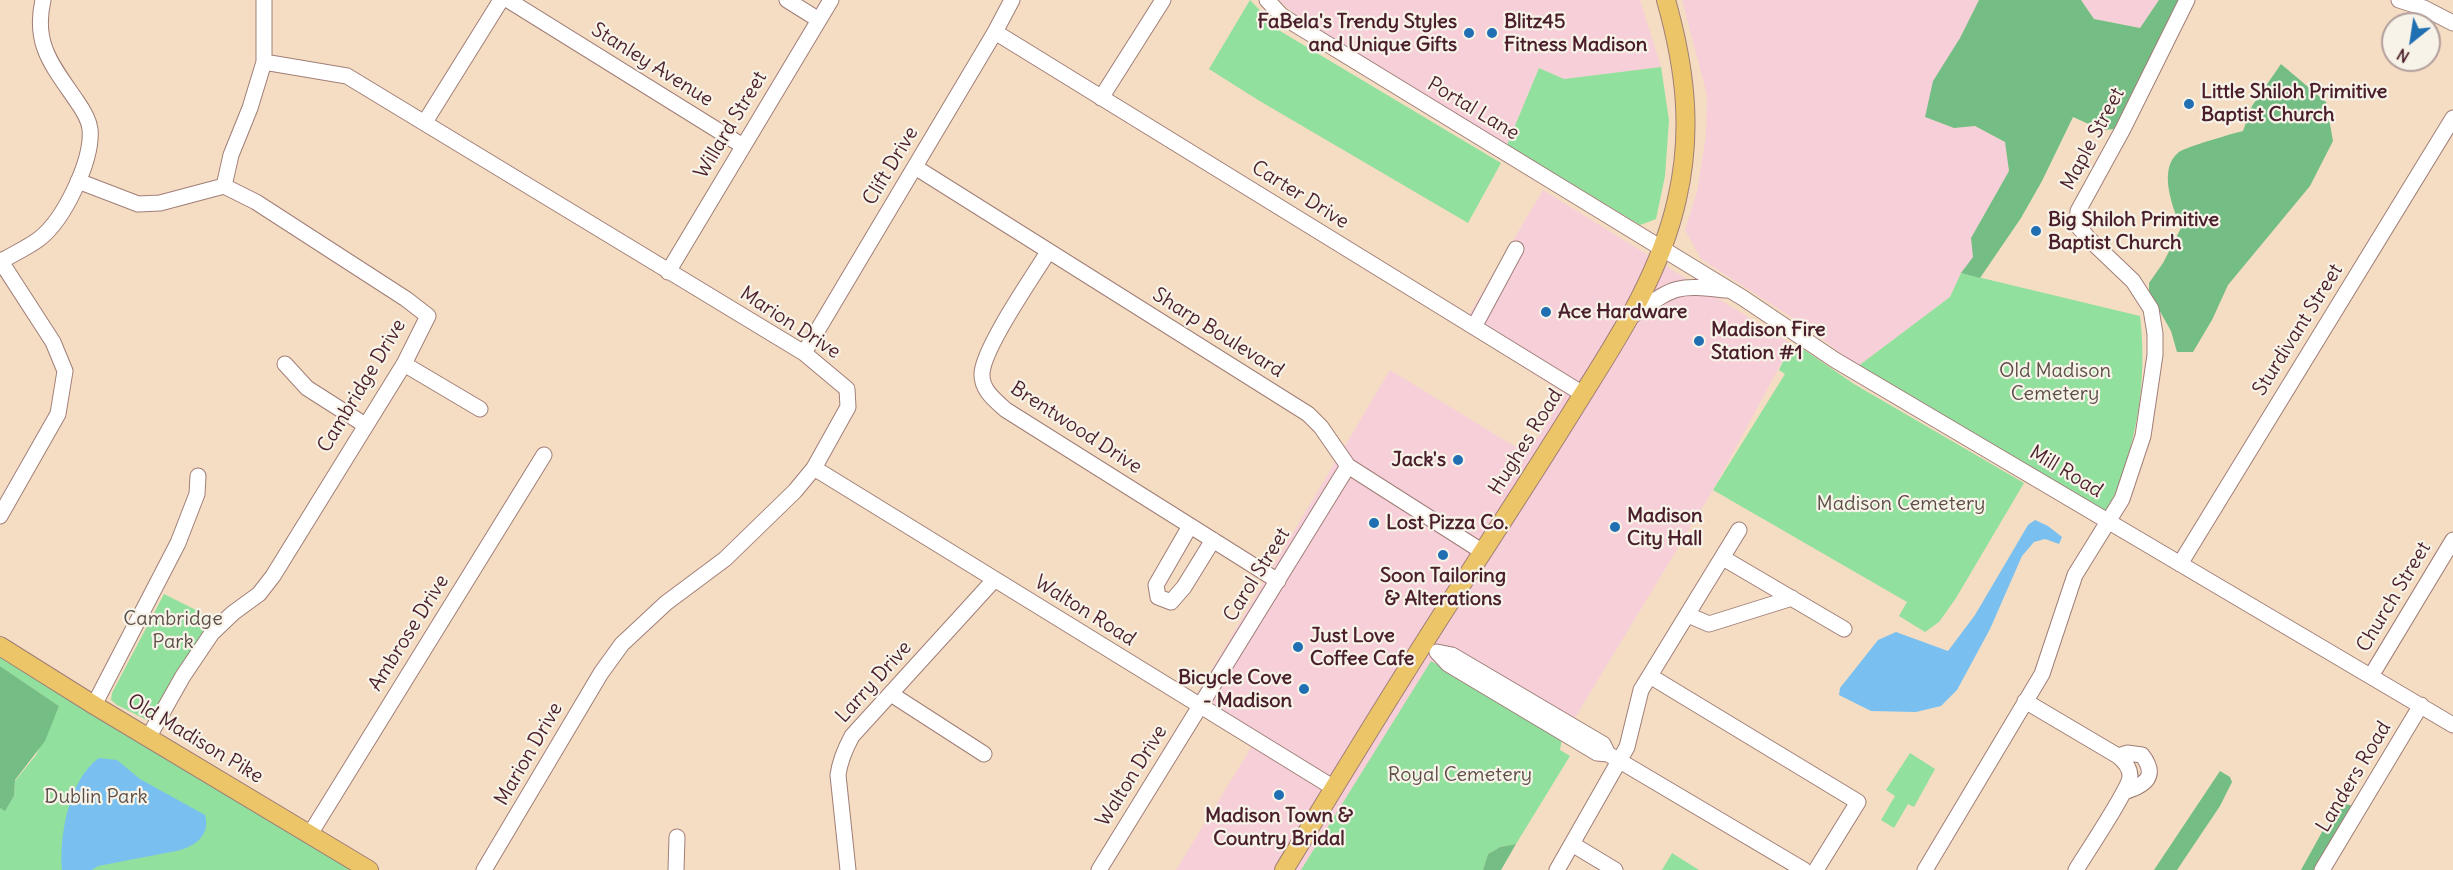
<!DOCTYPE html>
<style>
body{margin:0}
#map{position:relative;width:2453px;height:870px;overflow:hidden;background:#f5ddc3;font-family:Delius,sans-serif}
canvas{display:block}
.north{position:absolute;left:2381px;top:12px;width:60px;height:60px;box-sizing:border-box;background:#f7f3e8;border:2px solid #b29e9c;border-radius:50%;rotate:210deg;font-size:16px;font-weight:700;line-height:24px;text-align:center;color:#4a1f2b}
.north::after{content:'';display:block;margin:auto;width:21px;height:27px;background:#1f6fb2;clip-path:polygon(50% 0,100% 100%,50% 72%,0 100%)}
</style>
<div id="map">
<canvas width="2453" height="870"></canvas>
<div class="north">N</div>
</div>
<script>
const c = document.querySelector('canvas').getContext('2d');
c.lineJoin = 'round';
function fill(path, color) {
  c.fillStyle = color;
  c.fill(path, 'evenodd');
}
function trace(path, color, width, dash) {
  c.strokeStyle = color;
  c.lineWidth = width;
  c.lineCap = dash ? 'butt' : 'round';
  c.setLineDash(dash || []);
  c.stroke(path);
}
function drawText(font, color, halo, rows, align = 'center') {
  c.font = font + ' Delius,sans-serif';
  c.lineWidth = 4.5;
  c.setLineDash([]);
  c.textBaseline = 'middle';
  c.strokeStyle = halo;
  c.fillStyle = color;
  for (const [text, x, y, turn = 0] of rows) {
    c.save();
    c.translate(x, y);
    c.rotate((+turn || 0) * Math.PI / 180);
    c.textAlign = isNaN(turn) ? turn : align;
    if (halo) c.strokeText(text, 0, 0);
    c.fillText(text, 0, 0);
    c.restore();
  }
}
fill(new Path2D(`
 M 1279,0 L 1640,0 L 1661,67 L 1564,79 L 1539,68 L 1507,145 L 1299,18 Z
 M 1682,0 L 1979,0 L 1960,38 L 1954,128 L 1975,126 L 2005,142 L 2009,171 L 1971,238 L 1974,257 L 1961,273 L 1950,297 L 1857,367 L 1810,329 L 1701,259 L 1685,230 L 1697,192 L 1706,136 L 1707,95 Z
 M 2081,0 L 2159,0 L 2140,28 L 2094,19 Z
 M 1543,190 L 1795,346 L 1789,349 L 1713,490 L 1562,739 L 1431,662 L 1301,870 L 1176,870 L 1260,733 L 1197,694 L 1390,370 L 1527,454 L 1563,398 L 1561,391 L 1461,328 Z`), '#f6cfd9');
fill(new Path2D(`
 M 1250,0 L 1280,31 L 1501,163 L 1468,223 L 1258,100 L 1209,69 Z
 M 1661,67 L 1669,120 L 1665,176 L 1656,219 L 1640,225 L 1507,145 L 1539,68 L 1564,79 Z
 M 1961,273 L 2140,316 C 2148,383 2136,450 2107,512 L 1857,367 L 1950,297 Z
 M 1795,346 L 1803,349 L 1854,384 L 2024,483 L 1956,598 L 1939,622 L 1925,632 L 1899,616 L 1907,602 L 1713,490 L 1785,374 L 1779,370 L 1789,349 Z
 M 164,594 L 200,612 L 209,622 L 149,721 L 117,705 L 111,700 L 112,693 Z
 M 0,653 L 358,870 L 0,870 L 0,808 L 5,810 L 14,796 L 15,781 L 36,755 L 59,706 L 0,666 Z
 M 1431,661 L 1562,739 L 1560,750 L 1570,756 L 1516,844 L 1500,847 L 1488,854 L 1483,870 L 1301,870 Z
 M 1910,753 L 1935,769 L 1914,807 L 1908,804 L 1894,828 L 1881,820 L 1895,796 L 1886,790 Z
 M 1672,853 L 1699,870 L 1662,870 Z`), '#91e09e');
fill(new Path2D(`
 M 1979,0 L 2081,0 L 2094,19 L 2140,28 L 2159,0 L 2179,0 L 2115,129 L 2102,130 L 2073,117 L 2042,181 L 2021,218 L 1980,278 L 1961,273 L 1973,257 L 1971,238 L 2009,171 L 2005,142 L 1975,126 L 1954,128 L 1925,117 L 1933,81 L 1960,38 Z
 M 2281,64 L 2326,102 L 2333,141 L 2310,186 L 2228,285 L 2212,320 L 2193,352 L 2177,352 L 2171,331 L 2149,292 L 2149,283 L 2163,263 L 2181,228 C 2173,208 2157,169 2179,152 C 2186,147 2231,134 2243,131 L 2252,106 Z
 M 0,666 L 59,706 L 45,741 L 15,780 L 14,796 L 5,811 L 0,808 Z
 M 2220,771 L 2230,777 L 2232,782 L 2220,806 L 2177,870 L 2154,870 Z
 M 2344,804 L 2356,806 L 2317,870 L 2301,870 L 2322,832 Z
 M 1516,844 L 1501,870 L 1483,870 L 1488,854 L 1500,847 Z`), '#74be85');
fill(new Path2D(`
 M 2035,520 L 2048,526 L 2062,537 L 2059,544 L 2045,539 L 2034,542 L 2022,556 L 1990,629 L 1957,690 L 1941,706 L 1916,712 L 1871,711 L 1839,695 L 1840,688 L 1878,640 L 1896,632 L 1948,651 L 1975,615 L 2028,525 Z
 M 99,758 L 117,760 L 140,779 L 205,815 C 211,836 194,847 176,851 L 98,866 L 92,870 L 62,870 C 59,836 69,779 99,758 Z`), '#79c0f0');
const minor = new Path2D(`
 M 508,0 L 743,146
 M 787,0 L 819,20
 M 1267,0 L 1281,15 L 1293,23 L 1743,298 L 1835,360 L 2453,725
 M 2399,0 L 2424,8 L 2453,23
 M 995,32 L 1583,394
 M 264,62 L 347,76 L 804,353 L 847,389 L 848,407 L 814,468 L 795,491 L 725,559 L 666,603 L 622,644 L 601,673 L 484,870
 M 1101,98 L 1163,0
 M 425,122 L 501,0
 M 915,167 L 1308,414 L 1321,427 L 1348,466 L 1483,552
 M 78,181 L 138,204 L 160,203 L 224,186 L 256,202 L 406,299 L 428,316 L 404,364 L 273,576 L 259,594 L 233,613 L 212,633 L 183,676 L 148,738
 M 224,186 L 231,155 L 250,108 L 264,62 L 264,0
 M 1048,252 C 1032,278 984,347 982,373 C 981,390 995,400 1006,410 L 1278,581
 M 0,260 L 53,342 L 65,371 L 58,414 L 0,516
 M 0,262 C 13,254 27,248 39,239 C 64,220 93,160 90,129 C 89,120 81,107 76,100 C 52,65 33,44 43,0
 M 668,272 L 831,0
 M 1632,316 C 1674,287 1674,284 1725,290
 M 1474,327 L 1516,249
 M 804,353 L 995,32 L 1012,0
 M 285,364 L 307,388 L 365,425
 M 404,364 L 480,409
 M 814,468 L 1334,788
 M 1190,526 L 1156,585 L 1158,597 L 1171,602 L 1184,587 L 1213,540
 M 1723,558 L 1844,629
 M 2180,564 L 2453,118
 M 1688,615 L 1709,624 L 1792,598
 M 1650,676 L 1858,802 L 1816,870
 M 2371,676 L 2453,540
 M 891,694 L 984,754
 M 2025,701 L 2118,756 C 2124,761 2130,767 2130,776 C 2130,788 2085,855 2076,870
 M 94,705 L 178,543 L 197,494 L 198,476
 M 1608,754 L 1603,744 L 1452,655 L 1437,652 L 1448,664 L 1597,753 L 1608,754 L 1804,870
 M 2118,756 L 2127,753 L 2142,755 C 2158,776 2146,785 2124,792
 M 310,834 L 544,455
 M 1572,844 L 1615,870
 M 676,870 L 677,837
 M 848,870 L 838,775 C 840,760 845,749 852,736 L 994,580
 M 1099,870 L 1348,466
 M 1557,870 L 1627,747 L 1641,690 L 1739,530
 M 1925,870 L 2042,674 L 2075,575 L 2122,499 L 2143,436 L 2155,355 L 2155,334 L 2151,309 L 2133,281 L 2089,239 L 2077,225 L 2078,211 L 2123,129 L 2187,0
 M 2322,870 L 2421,705`);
const major = new Path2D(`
 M 0,646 L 94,705 L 369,870
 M 1284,870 C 1345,770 1405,670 1469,573 C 1508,513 1546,454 1583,394 C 1622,332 1661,271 1677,199 C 1693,130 1685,67 1666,0`);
trace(minor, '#a07e77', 17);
trace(major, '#a07e77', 20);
trace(minor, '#fff', 15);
trace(major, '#ecc569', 18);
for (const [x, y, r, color] of [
 [1469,33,6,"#1f6fb2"],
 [1492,33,6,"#1f6fb2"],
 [2189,104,6,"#1f6fb2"],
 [2036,231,6,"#1f6fb2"],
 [1546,312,6,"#1f6fb2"],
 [1699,341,6,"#1f6fb2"],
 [1458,460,6,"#1f6fb2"],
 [1374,523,6,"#1f6fb2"],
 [1615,527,6,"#1f6fb2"],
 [1443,555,6,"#1f6fb2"],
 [1298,647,6,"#1f6fb2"],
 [1304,689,6,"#1f6fb2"],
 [1279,795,6,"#1f6fb2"]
]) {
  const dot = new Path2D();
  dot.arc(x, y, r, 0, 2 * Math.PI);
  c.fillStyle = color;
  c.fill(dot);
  trace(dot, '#f7f3e8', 2);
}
drawText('bold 20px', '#4a1f2b', '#f7f3e8', [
 ["FaBela's Trendy Styles",1457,22,"right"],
 ["and Unique Gifts",1457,45,"right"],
 ["Blitz45",1504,22],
 ["Fitness Madison",1504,45],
 ["Little Shiloh Primitive",2201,92],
 ["Baptist Church",2201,115],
 ["Big Shiloh Primitive",2048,220],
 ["Baptist Church",2048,243],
 ["Ace Hardware",1558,312],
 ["Madison Fire",1711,330],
 ["Station #1",1711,353],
 ["Jack's",1446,460,"right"],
 ["Madison",1627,516],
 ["City Hall",1627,539],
 ["Lost Pizza Co.",1386,523],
 ["Soon Tailoring",1443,576,"center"],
 ["& Alterations",1443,599,"center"],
 ["Just Love",1310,636],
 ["Coffee Cafe",1310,659],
 ["Bicycle Cove",1292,678,"right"],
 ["- Madison",1292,701,"right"],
 ["Madison Town &",1279,816,"center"],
 ["Country Bridal",1279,839,"center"]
], 'left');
drawText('20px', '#4a1f2b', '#f7f3e8', [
 ["Stanley Avenue",652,65,32],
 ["Portal Lane",1473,109,31],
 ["Willard Street",731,125,-59],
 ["Maple Street",2093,139,-62],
 ["Clift Drive",891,166,-59],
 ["Carter Drive",1300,195,32],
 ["Marion Drive",790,323,33],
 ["Sturdivant Street",2298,330,-58],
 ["Sharp Boulevard",1218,333,32],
 ["Cambridge Drive",362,386,-59],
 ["Brentwood Drive",1076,428,33],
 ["Hughes Road",1526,442,-58],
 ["Mill Road",2066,472,31],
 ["Carol Street",1257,575,-58],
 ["Church Street",2394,597,-59],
 ["Walton Road",1085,611,32],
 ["Ambrose Drive",409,633,-58],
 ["Larry Drive",874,682,-48],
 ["Old Madison Pike",195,739,31],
 ["Marion Drive",529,754,-60],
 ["Walton Drive",1132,776,-58],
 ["Landers Road",2354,777,-59]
]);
drawText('20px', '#5c4f48', '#f7f3e8', [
 ["Old Madison",2055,371],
 ["Cemetery",2055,394],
 ["Madison Cemetery",1901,504],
 ["Cambridge",173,619],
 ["Park",173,642],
 ["Royal Cemetery",1460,775],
 ["Dublin Park",96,797]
]);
</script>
